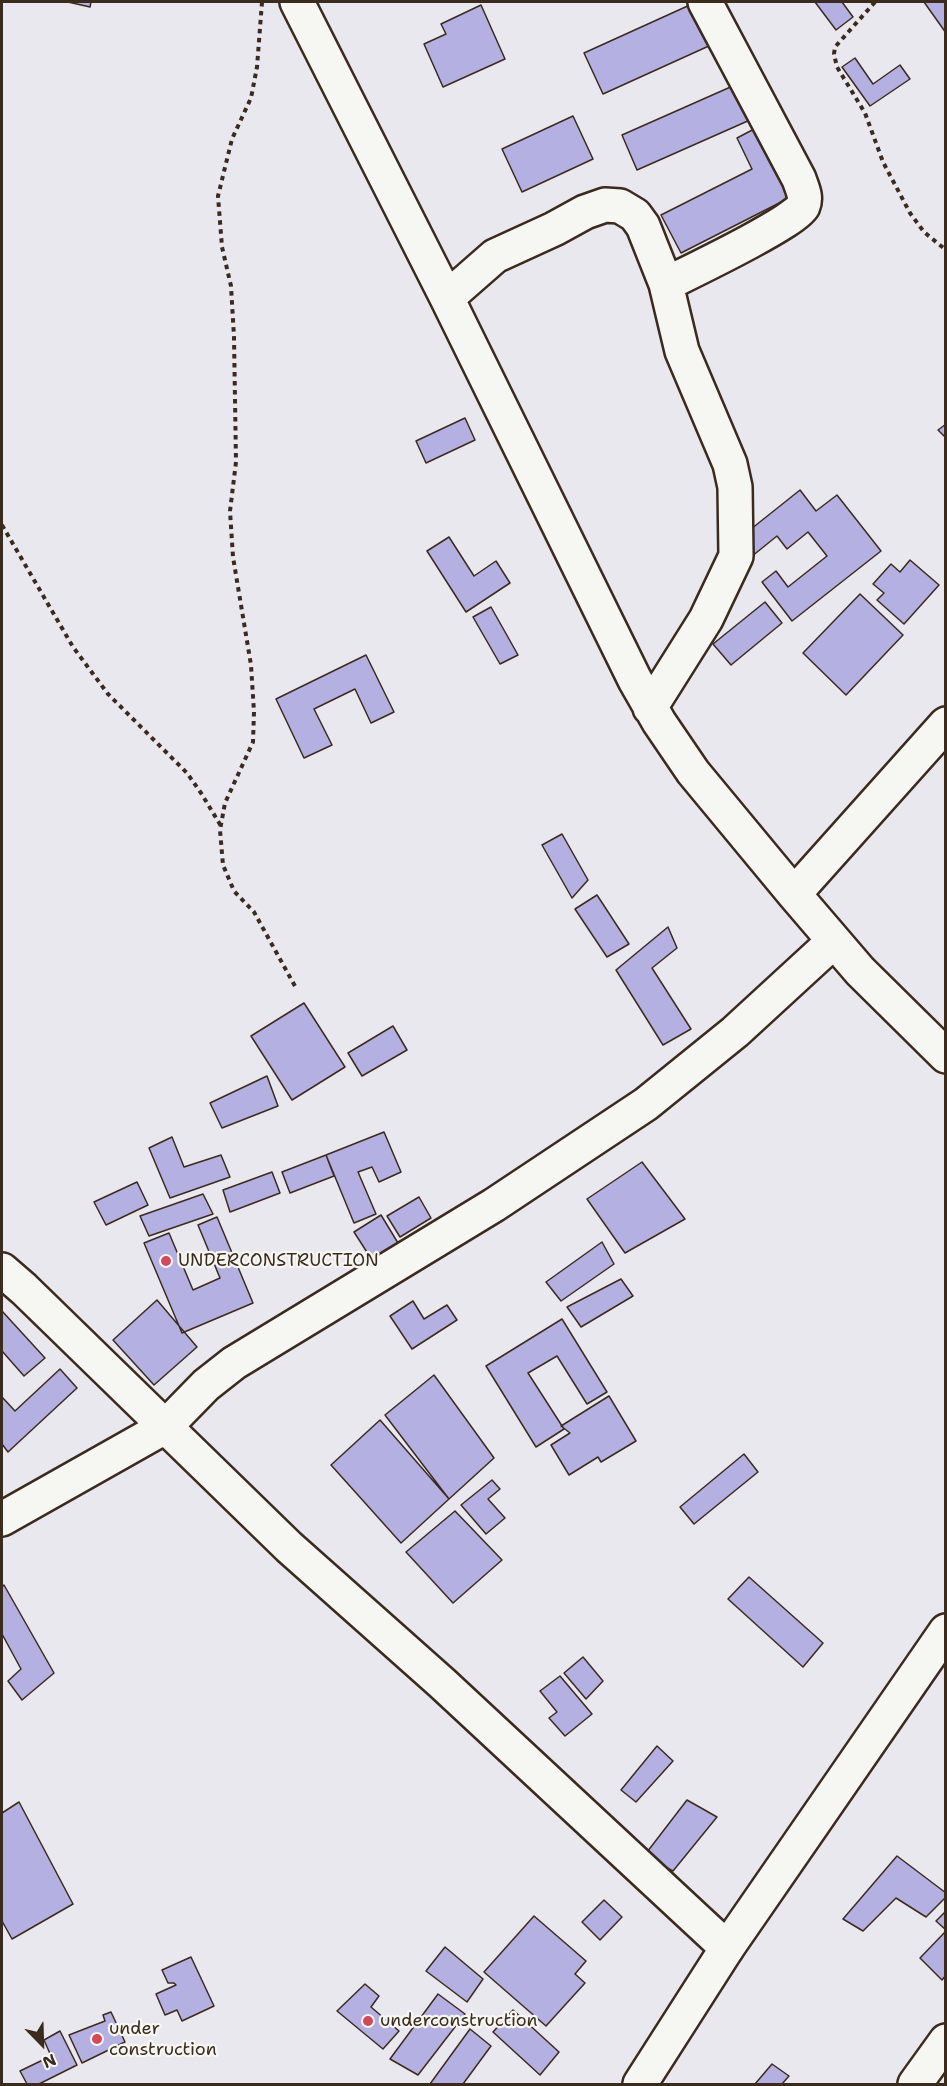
<!DOCTYPE html>
<style>
body{margin:0}
#map{position:relative;width:947px;height:2086px;overflow:hidden;background:#e9e8ef;font-family:"Shantell Sans",sans-serif}
canvas{display:block}
.frame{position:absolute;inset:0;border:3px solid #3b2a1e;pointer-events:none}
.north{position:absolute;left:12px;top:2014px;width:60px;height:60px;-webkit-text-stroke:4px #f6f6f2;paint-order:stroke;rotate:157deg;font-size:16px;font-weight:700;line-height:24px;text-align:center;color:#3b2a1e}
.north::after{content:'';display:block;margin:auto;width:21px;height:27px;background:#3b2a1e;clip-path:polygon(50% 0,100% 100%,50% 72%,0 100%)}
</style>
<div id="map">
<canvas width="947" height="2086"></canvas>
<div class="frame"></div>
<div class="north">N</div>
</div>
<script>
const c = document.querySelector('canvas').getContext('2d');
c.lineJoin = 'round';
function fill(path, color) {
  c.fillStyle = color;
  c.fill(path, 'evenodd');
}
function trace(path, color, width, dash) {
  c.strokeStyle = color;
  c.lineWidth = width;
  c.lineCap = dash ? 'butt' : 'round';
  c.setLineDash(dash || []);
  c.stroke(path);
}
function drawText(font, color, halo, rows, align = 'center') {
  c.font = font + ' "Shantell Sans",sans-serif';
  c.lineWidth = 4.5;
  c.setLineDash([]);
  c.textBaseline = 'middle';
  c.strokeStyle = halo;
  c.fillStyle = color;
  for (const [text, x, y, turn = 0] of rows) {
    c.save();
    c.translate(x, y);
    c.rotate((+turn || 0) * Math.PI / 180);
    c.textAlign = isNaN(turn) ? turn : align;
    if (halo) c.strokeText(text, 0, 0);
    c.fillText(text, 0, 0);
    c.restore();
  }
}
const building = new Path2D(`
 M 68,2 L 91,2 L 90,7 Z
 M 815,2 L 842,2 L 853,17 L 836,30 Z
 M 924,2 L 946,2 L 946,33 Z
 M 692,4 L 711,45 L 603,94 L 584,53 Z
 M 481,5 L 505,59 L 443,87 L 424,44 L 446,34 L 441,24 Z
 M 855,58 L 873,84 L 900,65 L 910,79 L 870,106 L 842,67 Z
 M 735,85 L 750,120 L 637,170 L 622,135 Z
 M 573,116 L 593,159 L 522,192 L 502,149 Z
 M 758,127 L 793,196 L 681,253 L 661,215 L 752,169 L 737,138 Z
 M 465,418 L 475,440 L 426,463 L 416,441 Z
 M 946,424 L 946,438 L 938,430 Z
 M 800,490 L 816,511 L 837,495 L 881,551 L 792,621 L 762,582 L 776,571 L 788,587 L 827,556 L 808,532 L 787,549 L 777,536 L 746,561 L 741,537 Z
 M 449,537 L 474,576 L 496,561 L 510,583 L 466,612 L 427,551 Z
 M 910,560 L 939,585 L 904,624 L 877,600 L 884,593 L 873,584 L 891,564 L 900,572 Z
 M 860,594 L 903,635 L 846,695 L 803,653 Z
 M 765,602 L 782,623 L 731,665 L 713,644 Z
 M 491,607 L 518,655 L 500,664 L 473,617 Z
 M 366,655 L 394,712 L 371,723 L 355,689 L 314,709 L 332,745 L 304,758 L 276,699 Z
 M 562,834 L 588,880 L 572,898 L 542,845 Z
 M 597,895 L 629,944 L 607,957 L 575,909 Z
 M 668,927 L 677,948 L 652,968 L 691,1029 L 663,1045 L 616,970 Z
 M 304,1003 L 345,1067 L 292,1100 L 251,1036 Z
 M 393,1026 L 407,1050 L 362,1076 L 348,1053 Z
 M 267,1076 L 278,1106 L 222,1128 L 210,1103 Z
 M 384,1132 L 401,1172 L 379,1182 L 372,1167 L 358,1172 L 376,1214 L 354,1223 L 326,1155 Z
 M 172,1137 L 184,1167 L 221,1155 L 230,1177 L 170,1198 L 149,1148 Z
 M 326,1155 L 334,1176 L 290,1193 L 282,1172 Z
 M 642,1162 L 685,1219 L 625,1253 L 587,1199 Z
 M 272,1172 L 280,1193 L 230,1212 L 223,1190 Z
 M 137,1182 L 148,1205 L 106,1225 L 94,1202 Z
 M 203,1194 L 213,1214 L 149,1236 L 140,1216 Z
 M 419,1197 L 431,1218 L 400,1237 L 387,1216 Z
 M 381,1215 L 398,1243 L 372,1260 L 354,1232 Z
 M 217,1217 L 253,1303 L 182,1333 L 144,1243 L 169,1233 L 193,1290 L 220,1278 L 198,1225 Z
 M 602,1242 L 614,1264 L 561,1301 L 546,1282 Z
 M 621,1279 L 633,1296 L 581,1327 L 567,1307 Z
 M 157,1300 L 197,1347 L 154,1385 L 113,1340 Z
 M 413,1301 L 424,1319 L 447,1305 L 457,1320 L 412,1349 L 390,1316 Z
 M 2,1311 L 45,1358 L 24,1376 L 2,1351 Z
 M 562,1319 L 607,1392 L 587,1404 L 557,1356 L 528,1373 L 564,1429 L 536,1447 L 486,1366 Z
 M 60,1369 L 77,1388 L 8,1452 L 2,1444 L 2,1397 L 15,1411 Z
 M 434,1375 L 494,1458 L 449,1499 L 385,1415 Z
 M 609,1396 L 636,1441 L 601,1462 L 598,1457 L 569,1475 L 551,1445 L 570,1433 L 561,1426 Z
 M 380,1420 L 449,1499 L 401,1543 L 331,1465 Z
 M 744,1454 L 758,1472 L 694,1524 L 680,1507 Z
 M 492,1480 L 500,1489 L 488,1499 L 505,1518 L 486,1534 L 461,1505 Z
 M 455,1511 L 502,1560 L 453,1603 L 406,1552 Z
 M 749,1577 L 823,1643 L 803,1667 L 728,1599 Z
 M 4,1585 L 54,1673 L 22,1700 L 8,1681 L 21,1669 L 2,1634 L 2,1587 Z
 M 583,1657 L 603,1681 L 586,1699 L 564,1673 Z
 M 560,1676 L 592,1714 L 565,1736 L 549,1718 L 557,1712 L 540,1691 Z
 M 657,1746 L 673,1761 L 636,1802 L 621,1790 Z
 M 687,1800 L 717,1817 L 673,1871 L 644,1856 Z
 M 19,1802 L 73,1904 L 12,1939 L 2,1921 L 2,1813 Z
 M 897,1856 L 946,1893 L 946,1897 L 926,1917 L 896,1898 L 863,1931 L 843,1919 Z
 M 604,1900 L 622,1917 L 600,1940 L 582,1922 Z
 M 946,1911 L 946,1930 L 936,1921 Z
 M 534,1916 L 586,1961 L 575,1974 L 585,1983 L 546,2026 L 484,1972 Z
 M 946,1931 L 946,1975 L 942,1980 L 920,1958 Z
 M 445,1947 L 483,1979 L 467,2002 L 426,1971 Z
 M 191,1957 L 214,2006 L 182,2021 L 177,2010 L 165,2015 L 156,1994 L 176,1985 L 174,1983 L 168,1983 L 162,1970 Z
 M 365,1984 L 379,1996 L 371,2007 L 399,2031 L 383,2049 L 337,2011 Z
 M 438,1994 L 465,2014 L 418,2075 L 390,2059 Z
 M 513,2010 L 559,2052 L 540,2075 L 493,2032 Z
 M 111,2012 L 125,2042 L 82,2063 L 69,2035 L 105,2021 L 103,2015 Z
 M 470,2029 L 491,2046 L 463,2084 L 430,2084 Z
 M 60,2031 L 77,2065 L 39,2084 L 27,2084 L 20,2071 L 51,2056 L 44,2040 Z
 M 772,2064 L 789,2076 L 782,2084 L 755,2084 Z`);
fill(building, '#b4b0e1');
trace(building, '#3b2a1e', 1.5);
const minor = new Path2D(`
 M 297,2 L 447,298 L 635,680 L 659,722 L 693,772 L 794,894 L 860,971 L 946,1056
 M 666,284 C 688,273 795,222 803,206 C 807,197 802,188 799,179 L 705,2
 M 447,298 L 495,256 L 554,229 L 585,212 L 605,205 L 620,206 L 635,215 L 643,226 L 666,284 L 682,351 L 730,464 L 735,487 L 736,556 L 706,619 L 650,708
 M 794,894 L 946,724
 M 2,1270 L 24,1289 L 289,1547 L 442,1683 L 727,1948
 M 2,1519 L 165,1427 L 206,1385 L 234,1363 L 494,1205 L 646,1104 L 735,1032 L 834,941
 M 915,2084 L 946,2041`);
const major = new Path2D(`
 M 640,2084 L 727,1948 L 946,1631`);
trace(minor, '#3b2a1e', 38);
trace(major, '#3b2a1e', 38);
trace(new Path2D(`
 M 262,2 L 257,67 L 251,98 L 232,139 L 218,196 L 222,247 L 231,286 L 234,337 L 236,462 L 230,511 L 233,557 L 251,665 L 254,712 L 253,742 L 225,803 L 220,830 L 223,865 L 234,891 L 254,912 L 296,988
 M 875,2 L 835,47 L 834,54 L 837,67 L 865,113 L 883,162 L 910,213 L 924,232 L 946,250
 M 2,525 L 73,647 L 108,694 L 187,773 L 201,793 L 221,826`), '#3b2a1e', 4, [4.5, 4.5]);
trace(minor, '#f6f6f2', 33);
trace(major, '#f6f6f2', 33);
for (const [x, y, r, color] of [
 [166,1261,6,"#d1495b"],
 [368,2021,6,"#d1495b"],
 [97,2039,6,"#d1495b"]
]) {
  const dot = new Path2D();
  dot.arc(x, y, r, 0, 2 * Math.PI);
  c.fillStyle = color;
  c.fill(dot);
  trace(dot, '#f6f6f2', 2);
}
drawText('18px', '#3b2a1e', '#f6f6f2', [
 ["UNDERCONSTRUCTION",178,1261],
 ["underconstruction",380,2021],
 ["under",109,2029],
 ["construction",109,2050]
], 'left');
</script>
